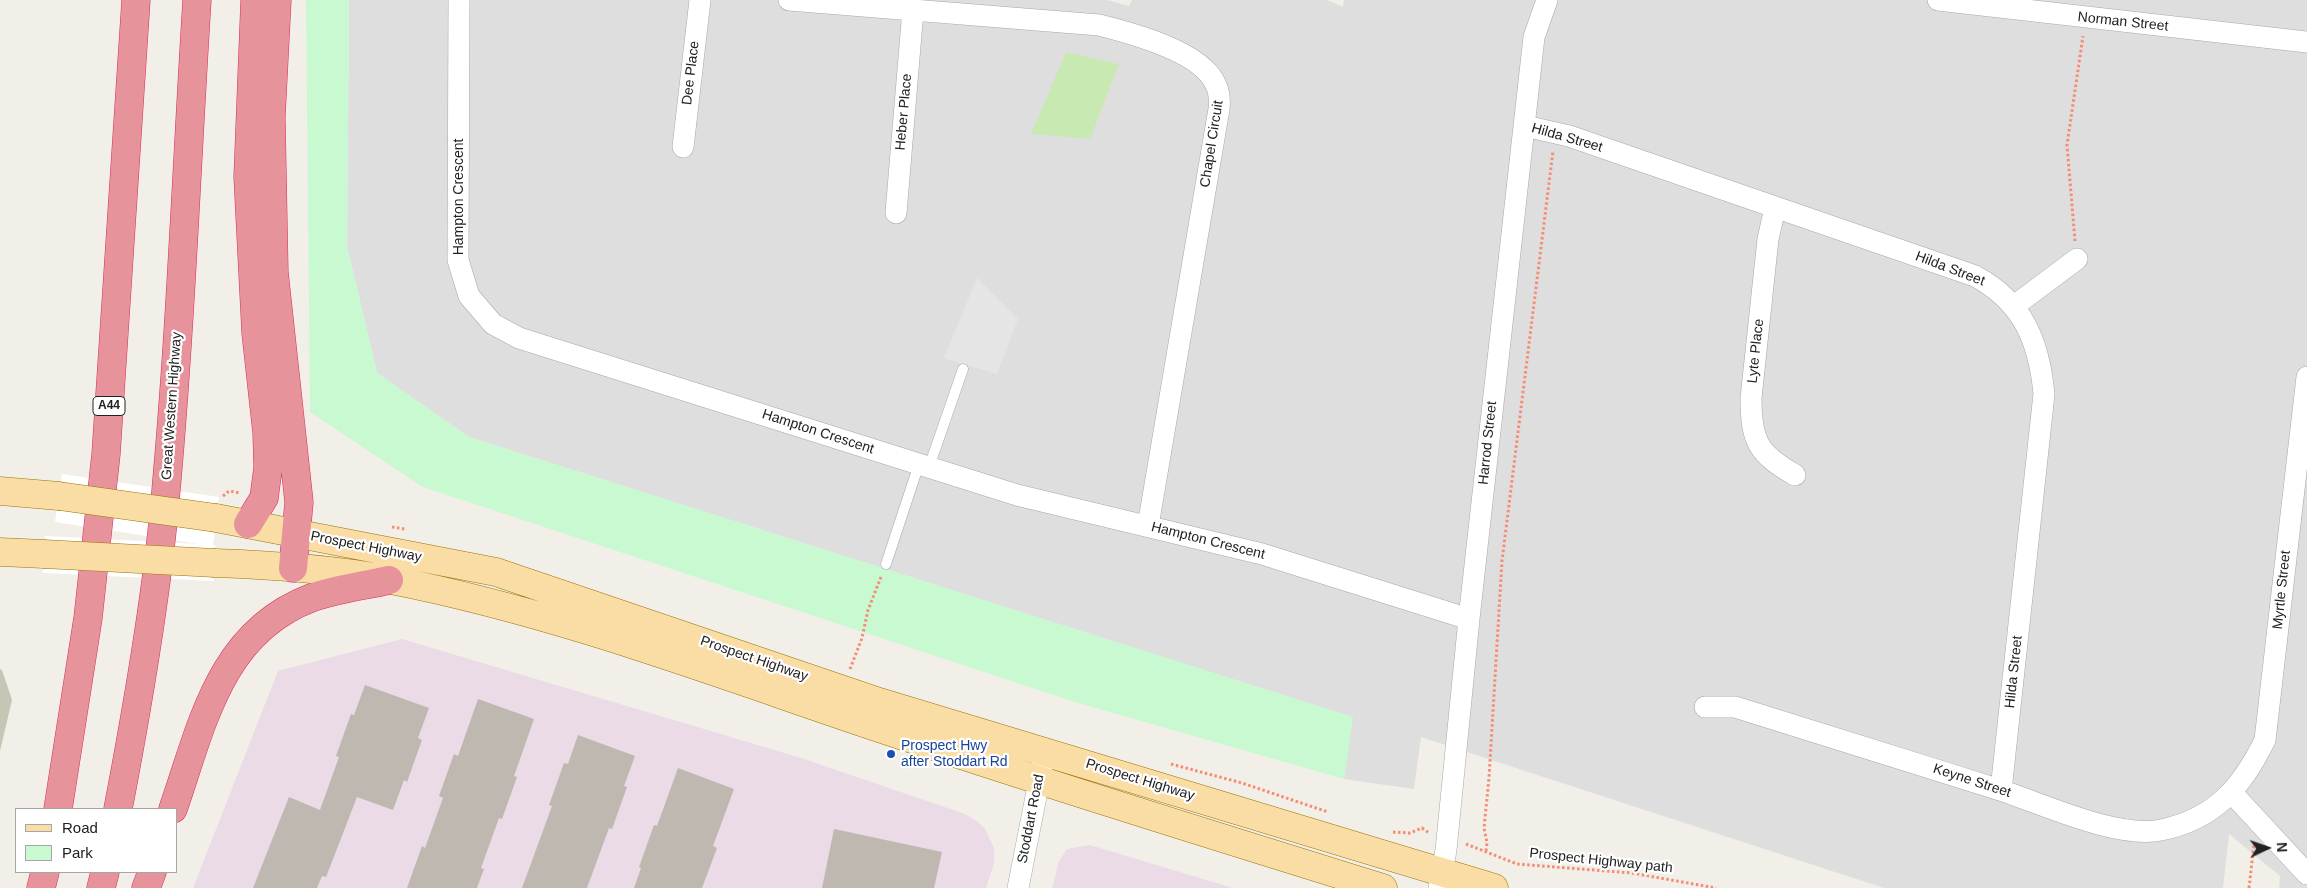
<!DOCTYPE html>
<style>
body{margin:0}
#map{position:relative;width:2307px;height:888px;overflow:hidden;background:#f1efe8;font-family:Arial,sans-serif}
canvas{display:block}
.legend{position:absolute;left:15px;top:808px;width:162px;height:65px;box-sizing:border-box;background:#fff;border:1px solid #a6a6a6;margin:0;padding:6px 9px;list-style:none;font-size:15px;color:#212121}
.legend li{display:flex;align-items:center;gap:10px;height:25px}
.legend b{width:25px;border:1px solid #a6a6a6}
.north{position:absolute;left:2242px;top:823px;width:50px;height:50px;-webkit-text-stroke:4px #fff;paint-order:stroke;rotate:87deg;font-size:14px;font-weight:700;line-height:20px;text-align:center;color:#212121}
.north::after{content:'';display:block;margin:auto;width:18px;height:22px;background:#212121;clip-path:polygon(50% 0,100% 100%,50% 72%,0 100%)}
</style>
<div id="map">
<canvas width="2307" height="888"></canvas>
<ul class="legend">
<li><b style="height:6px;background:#fadca5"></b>Road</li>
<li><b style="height:14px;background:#c8f9d0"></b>Park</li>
</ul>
<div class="north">N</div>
</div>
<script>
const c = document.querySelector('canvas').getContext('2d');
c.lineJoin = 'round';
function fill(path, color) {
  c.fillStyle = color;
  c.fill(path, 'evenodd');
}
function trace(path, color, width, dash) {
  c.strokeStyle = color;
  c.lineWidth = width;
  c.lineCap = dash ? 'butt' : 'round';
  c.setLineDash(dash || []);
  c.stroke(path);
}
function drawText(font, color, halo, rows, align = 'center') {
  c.font = font + ' Arial,sans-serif';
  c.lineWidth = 4.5;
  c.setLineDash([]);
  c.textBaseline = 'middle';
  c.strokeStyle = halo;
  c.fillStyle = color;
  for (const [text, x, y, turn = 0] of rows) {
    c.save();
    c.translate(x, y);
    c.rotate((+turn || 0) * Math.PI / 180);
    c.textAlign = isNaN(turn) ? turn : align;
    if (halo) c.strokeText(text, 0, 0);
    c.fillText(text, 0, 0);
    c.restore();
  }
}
fill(new Path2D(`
 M 349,0 L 1107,0 L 1129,6 L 1132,0 L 1327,0 L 1343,7 L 1344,0 L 2307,0 L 2307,888 L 2279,888 L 2280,876 L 2229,834 L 2223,888 L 1884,888 L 1421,737 L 1414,789 L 1344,779 L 1352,717 L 469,437 L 377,373 L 347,246 Z`), '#dfdede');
fill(new Path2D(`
 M 402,639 L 801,758 L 965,814 L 977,821 L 985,829 L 994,848 L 994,863 L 986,888 L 193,888 L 278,671 Z
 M 1090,845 L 1233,888 L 1052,888 L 1059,861 L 1067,849 Z`), '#eadbe6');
fill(new Path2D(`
 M 0,669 L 2,670 L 12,700 L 0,751 Z`), '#c5c6b4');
fill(new Path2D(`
 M 1066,52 L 1119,64 L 1090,139 L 1031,134 Z`), '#c8e9b1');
fill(new Path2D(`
 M 306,0 L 349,0 L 347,246 L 377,373 L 469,437 L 1353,717 L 1344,779 L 1075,702 L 423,487 L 310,412 Z`), '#c8f9d0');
fill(new Path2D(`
 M 977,278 L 1018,319 L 997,374 L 944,358 Z`), '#e5e5e5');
fill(new Path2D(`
 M 62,474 L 219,497 L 213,545 L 215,545 L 214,581 L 43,573 L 45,536 L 199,544 L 55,522 Z`), '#fff');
fill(new Path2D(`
 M 365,685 L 429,708 L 418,738 L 422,740 L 407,782 L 404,780 L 393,810 L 357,797 L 326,877 L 322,876 L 317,888 L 253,888 L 289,797 L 320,810 L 339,757 L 336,756 L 351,714 L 354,715 Z
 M 478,699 L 534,719 L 514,776 L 517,777 L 502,819 L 499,818 L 481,868 L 484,869 L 477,888 L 407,888 L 422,846 L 425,848 L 443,798 L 439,796 L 454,754 L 458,756 Z
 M 578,735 L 635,756 L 624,786 L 627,787 L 612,829 L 609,828 L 587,888 L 522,888 L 552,806 L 549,805 L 564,763 L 568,764 Z
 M 678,768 L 734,789 L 713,846 L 717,848 L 702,888 L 634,888 L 641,868 L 639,867 L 654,825 L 657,826 Z
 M 834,829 L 942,852 L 934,888 L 822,888 Z`), '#beb8b1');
const lane = new Path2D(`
 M 929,467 L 963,369
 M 886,564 L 919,464`);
const street = new Path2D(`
 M 459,0 L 458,260 L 469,296 L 493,324 L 519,338 L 1017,495 L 1262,554 L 1469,619
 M 789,0 L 1099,25 C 1131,33 1200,51 1215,83 C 1220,92 1220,100 1219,109 L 1148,526
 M 1938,0 L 2307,42
 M 1525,126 L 1569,136 L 1975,276 C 2023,302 2039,341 2044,394 L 2001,790
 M 683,147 L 700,0
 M 1775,208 L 1768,239 L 1751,398 C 1751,441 1758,454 1795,475
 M 896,213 L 913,10
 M 2014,306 L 2077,259
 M 1705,707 L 1735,707 C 1824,735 1912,762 2000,790 C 2043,804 2117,839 2161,830 C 2215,819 2242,787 2265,740 L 2307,377
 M 2232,793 L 2307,874
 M 1018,888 L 1042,766
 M 1439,888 L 1446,850 L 1469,619 L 1534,37 L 1547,0`);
const primary = new Path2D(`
 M 0,491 L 59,496
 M 216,518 L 496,572 L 879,702 L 1494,888
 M 0,552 L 44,554
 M 215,563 C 273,565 333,569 391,580 C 555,612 713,672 870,725 C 1040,782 1212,835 1383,888`);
const highway = new Path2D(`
 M 277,0 L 271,117 L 274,272 L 299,502 L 293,568
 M 248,524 L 264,498 L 268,468 L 267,433 L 256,333 L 248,177 L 255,0
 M 58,809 L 88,618 L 106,454 L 136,0
 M 118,809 C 136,715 153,618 163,522 C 180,349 186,174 197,0
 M 173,809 C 202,726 219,633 311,598 C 336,589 363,586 389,580
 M 41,888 L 45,872
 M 101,888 L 105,872
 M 146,888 L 152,872`);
trace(lane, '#a8a8a8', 11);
trace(street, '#a8a8a8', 22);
trace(primary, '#9b7504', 29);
trace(highway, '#d72e5a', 29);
trace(new Path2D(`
 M 2075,241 L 2067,145 L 2083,36
 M 223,496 L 229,491 L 240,493
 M 392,527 L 405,529
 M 850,669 L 862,638 L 868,610 L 881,577
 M 1171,764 L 1242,783 L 1328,812
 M 1393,832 L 1410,833 L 1422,828 L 1429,833
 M 1466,844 L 1517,864 L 1632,873 L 1716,888
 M 1486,851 L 1487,843 L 1484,828 L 1489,778 L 1502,561 L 1553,151
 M 2249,888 L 2254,844`), '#f68c74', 3, [2.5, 2.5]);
trace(lane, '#fff', 10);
trace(street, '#fff', 21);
trace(primary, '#fadca5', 28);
trace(highway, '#e6939c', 28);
const primaryBridge = new Path2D(`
 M 59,496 L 216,518
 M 44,554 L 215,563`);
trace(primaryBridge, '#9b7504', 29, []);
trace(primaryBridge, '#fadca5', 28);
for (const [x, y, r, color] of [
 [891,754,5,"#1a4fb4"]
]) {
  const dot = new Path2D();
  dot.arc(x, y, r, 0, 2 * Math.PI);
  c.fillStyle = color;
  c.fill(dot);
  trace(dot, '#fff', 2);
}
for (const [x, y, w] of [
 [109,406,32]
]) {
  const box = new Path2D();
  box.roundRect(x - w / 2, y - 9.5, w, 19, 4);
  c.fillStyle = '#fff';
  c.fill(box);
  trace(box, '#212121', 1);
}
drawText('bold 12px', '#212121', null, [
 ["A44",109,406]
]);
drawText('14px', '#212121', '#fff', [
 ["Norman Street",2123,22,6],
 ["Dee Place",691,73,-83],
 ["Heber Place",904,112,-85],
 ["Hilda Street",1567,138,16],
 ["Chapel Circuit",1212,144,-81],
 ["Hampton Crescent",459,197,-90],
 ["Hilda Street",1950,269,21],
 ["Lyte Place",1756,351,-84],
 ["Great Western Highway",172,406,-86],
 ["Hampton Crescent",818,432,18],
 ["Harrod Street",1488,443,-84],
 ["Hampton Crescent",1208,541,14],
 ["Prospect Highway",366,547,11],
 ["Myrtle Street",2282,590,-84],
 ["Prospect Highway",754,659,19],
 ["Hilda Street",2014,672,-84],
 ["Prospect Highway",1140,780,17],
 ["Keyne Street",1972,781,18],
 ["Stoddart Road",1031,819,-79],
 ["Prospect Highway path",1601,861,6]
]);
drawText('14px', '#164399', '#fff', [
 ["Prospect Hwy",901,746],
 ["after Stoddart Rd",901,762]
], 'left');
</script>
